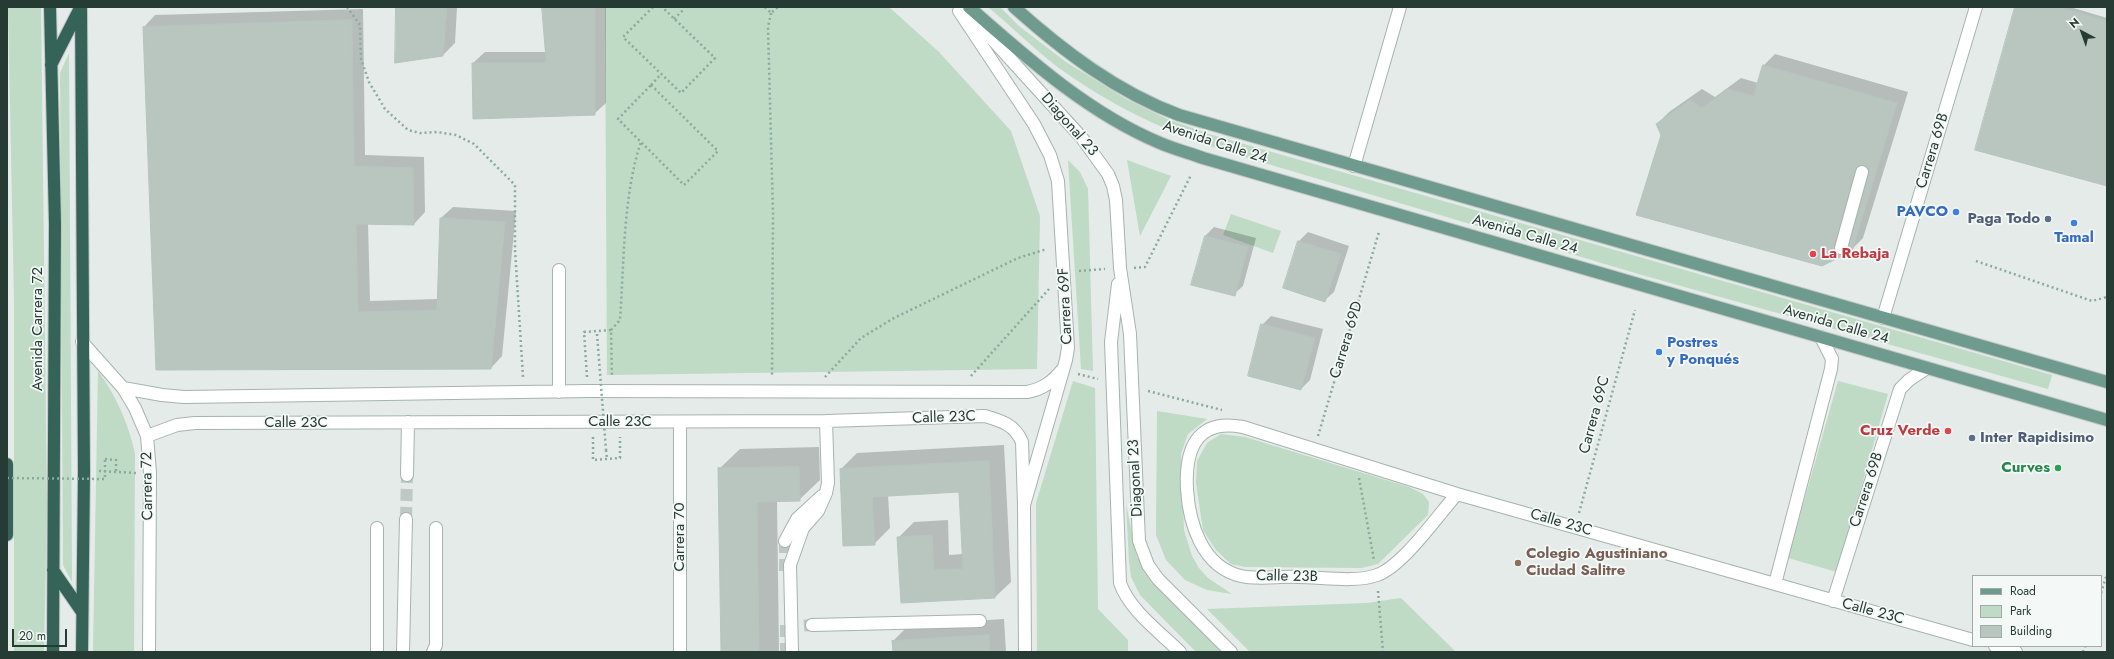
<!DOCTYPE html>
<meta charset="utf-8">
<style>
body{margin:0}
#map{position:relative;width:2114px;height:659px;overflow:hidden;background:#e4ebe8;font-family:Jost,sans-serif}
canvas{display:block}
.frame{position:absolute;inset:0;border:8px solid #253b34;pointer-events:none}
.legend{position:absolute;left:1972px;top:575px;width:130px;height:72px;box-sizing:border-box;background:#f4f8f6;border:1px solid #a1aca8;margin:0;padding:5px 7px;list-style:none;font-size:12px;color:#253b34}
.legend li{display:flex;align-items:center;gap:8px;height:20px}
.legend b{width:20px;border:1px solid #a1aca8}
.north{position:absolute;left:2062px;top:12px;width:40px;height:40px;-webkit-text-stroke:3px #f4f8f6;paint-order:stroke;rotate:319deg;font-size:11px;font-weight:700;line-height:16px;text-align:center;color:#253b34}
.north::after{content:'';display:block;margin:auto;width:14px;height:18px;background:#253b34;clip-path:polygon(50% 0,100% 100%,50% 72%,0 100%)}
.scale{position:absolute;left:12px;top:629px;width:55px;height:18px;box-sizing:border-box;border:2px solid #253b34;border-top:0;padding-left:5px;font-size:12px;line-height:14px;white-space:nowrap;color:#253b34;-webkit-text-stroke:3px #f4f8f6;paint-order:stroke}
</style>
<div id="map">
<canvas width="2114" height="659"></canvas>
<div class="frame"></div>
<ul class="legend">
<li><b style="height:5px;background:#6e9b8e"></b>Road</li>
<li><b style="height:11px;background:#bfdac5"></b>Park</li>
<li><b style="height:11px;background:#b9c6c0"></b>Building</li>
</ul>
<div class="north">N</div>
<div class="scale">20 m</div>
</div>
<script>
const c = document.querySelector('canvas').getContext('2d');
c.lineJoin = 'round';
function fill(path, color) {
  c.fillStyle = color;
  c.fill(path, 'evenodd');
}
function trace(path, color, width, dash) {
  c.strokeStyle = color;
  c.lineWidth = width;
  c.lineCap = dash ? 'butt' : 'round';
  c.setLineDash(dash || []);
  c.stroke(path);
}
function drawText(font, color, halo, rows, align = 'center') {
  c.font = font + ' Jost,sans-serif';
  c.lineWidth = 3.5;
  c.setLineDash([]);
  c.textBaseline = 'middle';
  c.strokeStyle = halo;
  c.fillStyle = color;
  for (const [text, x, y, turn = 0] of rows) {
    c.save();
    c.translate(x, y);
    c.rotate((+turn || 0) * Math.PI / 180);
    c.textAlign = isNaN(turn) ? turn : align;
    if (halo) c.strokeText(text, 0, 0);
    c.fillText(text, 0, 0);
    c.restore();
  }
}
fill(new Path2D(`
 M 8,7 L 41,7 L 47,507 L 44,652 L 14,652 L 14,299 Z
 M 605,7 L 889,7 L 939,52 L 1011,131 L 1040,216 L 1037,369 L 607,375 Z
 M 988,7 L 1000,7 L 1019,26 L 1066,62 L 1126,99 L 1167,119 L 1209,134 L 2052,375 L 2048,389 L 1642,275 L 1231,153 C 1165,131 1112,107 1055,65 C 1032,47 1011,26 988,7 Z
 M 69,53 L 72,582 L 63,565 L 60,73 Z
 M 1068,160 L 1080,172 L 1088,189 L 1093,371 L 1081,369 Z
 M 1127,160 L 1171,176 L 1140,236 Z
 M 1231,214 L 1281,231 L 1273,253 L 1223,235 Z
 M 98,371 C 116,395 129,425 135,454 L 134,652 L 93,652 Z
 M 1073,381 L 1095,388 L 1098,609 L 1128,640 L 1128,652 L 1037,652 L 1036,503 Z
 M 1838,381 L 1888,394 L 1837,572 L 1788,558 Z
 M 1157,411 L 1207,419 L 1188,434 L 1181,454 L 1184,530 L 1192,556 L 1199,568 L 1208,578 L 1232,594 L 1207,590 L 1185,580 L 1166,560 L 1156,535 Z
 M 1221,434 L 1245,437 L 1409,487 L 1423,494 L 1429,502 L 1428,515 L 1378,564 L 1361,568 L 1245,567 L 1231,564 L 1216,550 L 1203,530 L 1196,483 L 1197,461 L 1207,443 Z
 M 1126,504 L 1137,557 L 1145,569 L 1224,652 L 1196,652 L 1140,595 L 1131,577 L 1129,561 Z
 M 1401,598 L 1456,652 L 1250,652 L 1207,609 L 1367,603 Z`), '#bfdac5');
fill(new Path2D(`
 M 397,7 L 457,7 L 455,43 L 443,55 Z
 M 543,7 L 606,7 L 606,103 L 594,114 L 473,63 L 485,52 L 546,52 Z
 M 2016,7 L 2070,7 L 2107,18 L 2107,185 Z
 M 363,9 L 365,155 L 424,157 L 425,212 L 414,224 L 368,223 L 370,301 L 438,299 L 441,218 L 453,207 L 516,211 L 502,356 L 491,368 L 157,369 L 144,27 L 155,15 Z
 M 1775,54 L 1908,92 L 1863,238 L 1851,250 L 1662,135 L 1657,124 L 1669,112 L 1702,89 L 1715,97 L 1741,78 L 1758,83 L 1764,65 Z
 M 1214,227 L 1256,238 L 1243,286 L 1234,294 L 1205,236 Z
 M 1308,232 L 1349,246 L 1334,292 L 1325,300 L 1284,287 L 1299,241 Z
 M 1271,316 L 1323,329 L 1310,380 L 1301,389 L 1262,325 Z
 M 1004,445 L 1011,582 L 995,597 L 901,602 L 898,538 L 914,522 L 948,520 L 949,555 L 963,554 L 960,491 L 888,495 L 890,528 L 874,544 L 844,545 L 841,469 L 857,453 Z
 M 819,447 L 820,480 L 799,500 L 777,500 L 779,652 L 722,652 L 719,469 L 740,449 Z
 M 1004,619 L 1006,652 L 894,652 L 893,641 L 909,625 Z`), '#0003');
const building = new Path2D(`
 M 396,7 L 447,7 L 443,56 L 395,63 Z
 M 542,7 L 595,7 L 595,115 L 473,119 L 472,63 L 546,63 Z
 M 2015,7 L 2059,7 L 2107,21 L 2107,186 L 1975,150 Z
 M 352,20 L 354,166 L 413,168 L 414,225 L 356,224 L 358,312 L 437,310 L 440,218 L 505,222 L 491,369 L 156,370 L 143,27 Z
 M 1763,65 L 1897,103 L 1852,251 L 1822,266 L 1636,215 L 1661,135 L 1656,124 L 1690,100 L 1702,108 L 1728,89 L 1753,96 Z
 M 1205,236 L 1248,247 L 1235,296 L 1191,285 Z
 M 1298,241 L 1341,254 L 1325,302 L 1283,288 Z
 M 1261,324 L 1315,338 L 1301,390 L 1248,376 Z
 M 989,461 L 995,598 L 901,603 L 897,537 L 932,535 L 934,570 L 963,569 L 959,492 L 872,497 L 875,545 L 843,546 L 840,469 Z
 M 799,467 L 800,501 L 757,502 L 759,652 L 721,652 L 718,468 Z
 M 989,635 L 990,652 L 893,652 L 892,641 Z`);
fill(building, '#b9c6c0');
trace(building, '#b7c4be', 1);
trace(new Path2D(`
 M 406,519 L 407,475
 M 785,541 L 785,577
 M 786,625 L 786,652
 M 786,627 L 812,625`), '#bec8c4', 12, [12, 6]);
const minor = new Path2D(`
 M 963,7 L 1082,138 L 1108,174 L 1113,186 L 1116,200 L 1120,268 L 1130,334 L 1139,541 L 1148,565 L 1158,579 L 1231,652
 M 959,11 L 1034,124 L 1050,155 L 1058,181 L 1068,348 L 1066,360 L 1024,505 L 1025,652
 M 1354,166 L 1400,7
 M 1841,248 L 1862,172
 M 559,270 L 559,392
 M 1118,284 L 1111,342 L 1120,583 C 1130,611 1160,632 1180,652
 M 1883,318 L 1976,7
 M 82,342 L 123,388 L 135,408 L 147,436 L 150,473 L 149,652
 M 123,388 L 162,395 L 184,397 L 588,391 L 1027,392 C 1043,389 1052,382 1062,370
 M 680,422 L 680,652
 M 147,436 L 177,425 L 195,423 L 826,421 L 985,416 C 1002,421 1015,425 1022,442 L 1024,505
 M 407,475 L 408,422
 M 1457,494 C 1438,515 1403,566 1377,575 C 1355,583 1322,577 1298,577 C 1282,576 1255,580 1241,576 C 1202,567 1189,523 1187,489 C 1185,450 1196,418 1243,427 L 1457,494 L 1973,640
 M 785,541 L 797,519 L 822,496
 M 1775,584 L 1831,369 L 1832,359 L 1821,337
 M 1833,601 L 1900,389 L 1909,380 L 1927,368
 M 812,625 L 980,621
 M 1995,646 L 2016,652
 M 377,652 L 377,528
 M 403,652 L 406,519
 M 433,652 L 436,645 L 436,528
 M 792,652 L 790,565 L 803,528 L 818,511 L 826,493 L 828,483 L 826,421`);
const major = new Path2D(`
 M 969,7 C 1027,58 1088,113 1160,143 C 1174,149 1189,153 1203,158 L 2107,420
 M 1014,7 C 1063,51 1117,92 1179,115 L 2107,382`);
const highway = new Path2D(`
 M 50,7 L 55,224 L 53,652
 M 81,7 L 84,472 L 82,652
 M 51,65 L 80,8
 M 7,464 L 7,535
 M 53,570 L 82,612`);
trace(minor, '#a7b3ae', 14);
trace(major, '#c2c8c6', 14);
trace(highway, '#c2c8c6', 14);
trace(new Path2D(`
 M 347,7 L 360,25 L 361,59 L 369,82 L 385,109 L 408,130 L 420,133 L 437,132 L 456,135 L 474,144 L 515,185 L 515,250 L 523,377
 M 653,7 L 623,37 L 681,93 L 715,58 L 662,7
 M 765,7 L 771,13 L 778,7
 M 771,13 L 768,27 L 773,214 L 772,376
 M 674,19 L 684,9
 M 651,85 L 718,151 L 684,185 L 618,119 Z
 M 651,85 L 661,74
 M 1976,261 L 2092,301 L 2107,297
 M 1134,268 L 1145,267 L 1191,175
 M 1079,271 L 1105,269
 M 611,330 L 620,320 C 624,265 623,194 641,142
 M 1078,374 L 1098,379
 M 971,376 L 1049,289
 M 587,377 L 584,332 L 611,330 L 612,377
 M 825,377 L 861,338 L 894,318 L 1018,258 L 1047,249
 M 1148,391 L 1222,410
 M 1318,436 L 1379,232
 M 593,437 L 593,460 L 620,458 L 620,437
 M 606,450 L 607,459
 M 105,459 L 116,460 L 116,473
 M 99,471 L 136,473
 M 1359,478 L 1374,560
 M 1579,513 L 1635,310
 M 1378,591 L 1383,652
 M 2101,593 L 2107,574
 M 2083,652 L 2085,646`), '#88ab9e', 2.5, [2, 3]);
trace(minor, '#fff', 12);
trace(major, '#6e9b8e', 12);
trace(highway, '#356358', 12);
trace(new Path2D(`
 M 597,334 L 606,450
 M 7,478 L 105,479 L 105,459`), '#88ab9e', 2.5, [2, 3]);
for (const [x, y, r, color] of [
 [1956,212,4,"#3f7fe0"],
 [2048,219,4,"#5c6f8a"],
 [2074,223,4,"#3f7fe0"],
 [1813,254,4,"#e0444e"],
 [1659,352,4,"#3f7fe0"],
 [1948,431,4,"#e0444e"],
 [1972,438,4,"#5c6f8a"],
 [2058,468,4,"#2e9e5b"],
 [1518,563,4,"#8d6e63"]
]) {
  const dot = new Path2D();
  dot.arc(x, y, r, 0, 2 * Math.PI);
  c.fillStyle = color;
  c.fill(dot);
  trace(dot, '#f4f8f6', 1.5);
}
drawText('15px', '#253b34', '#f4f8f6', [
 ["Diagonal 23",1069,125,49],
 ["Avenida Calle 24",1215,143,18],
 ["Carrera 69B",1933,151,-73],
 ["Avenida Calle 24",1525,235,16],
 ["Carrera 69F",1066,306,-93],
 ["Avenida Calle 24",1836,325,16],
 ["Avenida Carrera 72",38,329,-90],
 ["Carrera 69D",1347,340,-73],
 ["Carrera 69C",1595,415,-75],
 ["Calle 23C",944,418,-2],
 ["Calle 23C",620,422],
 ["Calle 23C",296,423],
 ["Diagonal 23",1136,478,-93],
 ["Carrera 72",148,486,-91],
 ["Carrera 69B",1867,490,-72],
 ["Calle 23C",1561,523,16],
 ["Carrera 70",680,537,-90],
 ["Calle 23B",1287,577,1],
 ["Calle 23C",1873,612,15]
]);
drawText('bold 15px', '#366cbe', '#f4f8f6', [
 ["PAVCO",1948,212],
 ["Tamal",2074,238,"center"],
 ["Postres",1667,343,"left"],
 ["y Ponqués",1667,360,"left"]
], 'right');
drawText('bold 15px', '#4e5e75', '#f4f8f6', [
 ["Paga Todo",2040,219],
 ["Inter Rapidisimo",1980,438,"left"]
], 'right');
drawText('bold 15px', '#be3a42', '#f4f8f6', [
 ["La Rebaja",1821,254],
 ["Cruz Verde",1940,431,"right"]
], 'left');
drawText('bold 15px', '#27864d', '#f4f8f6', [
 ["Curves",2050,468]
], 'right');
drawText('bold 15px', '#785e54', '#f4f8f6', [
 ["Colegio Agustiniano",1526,554],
 ["Ciudad Salitre",1526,571]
], 'left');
</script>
